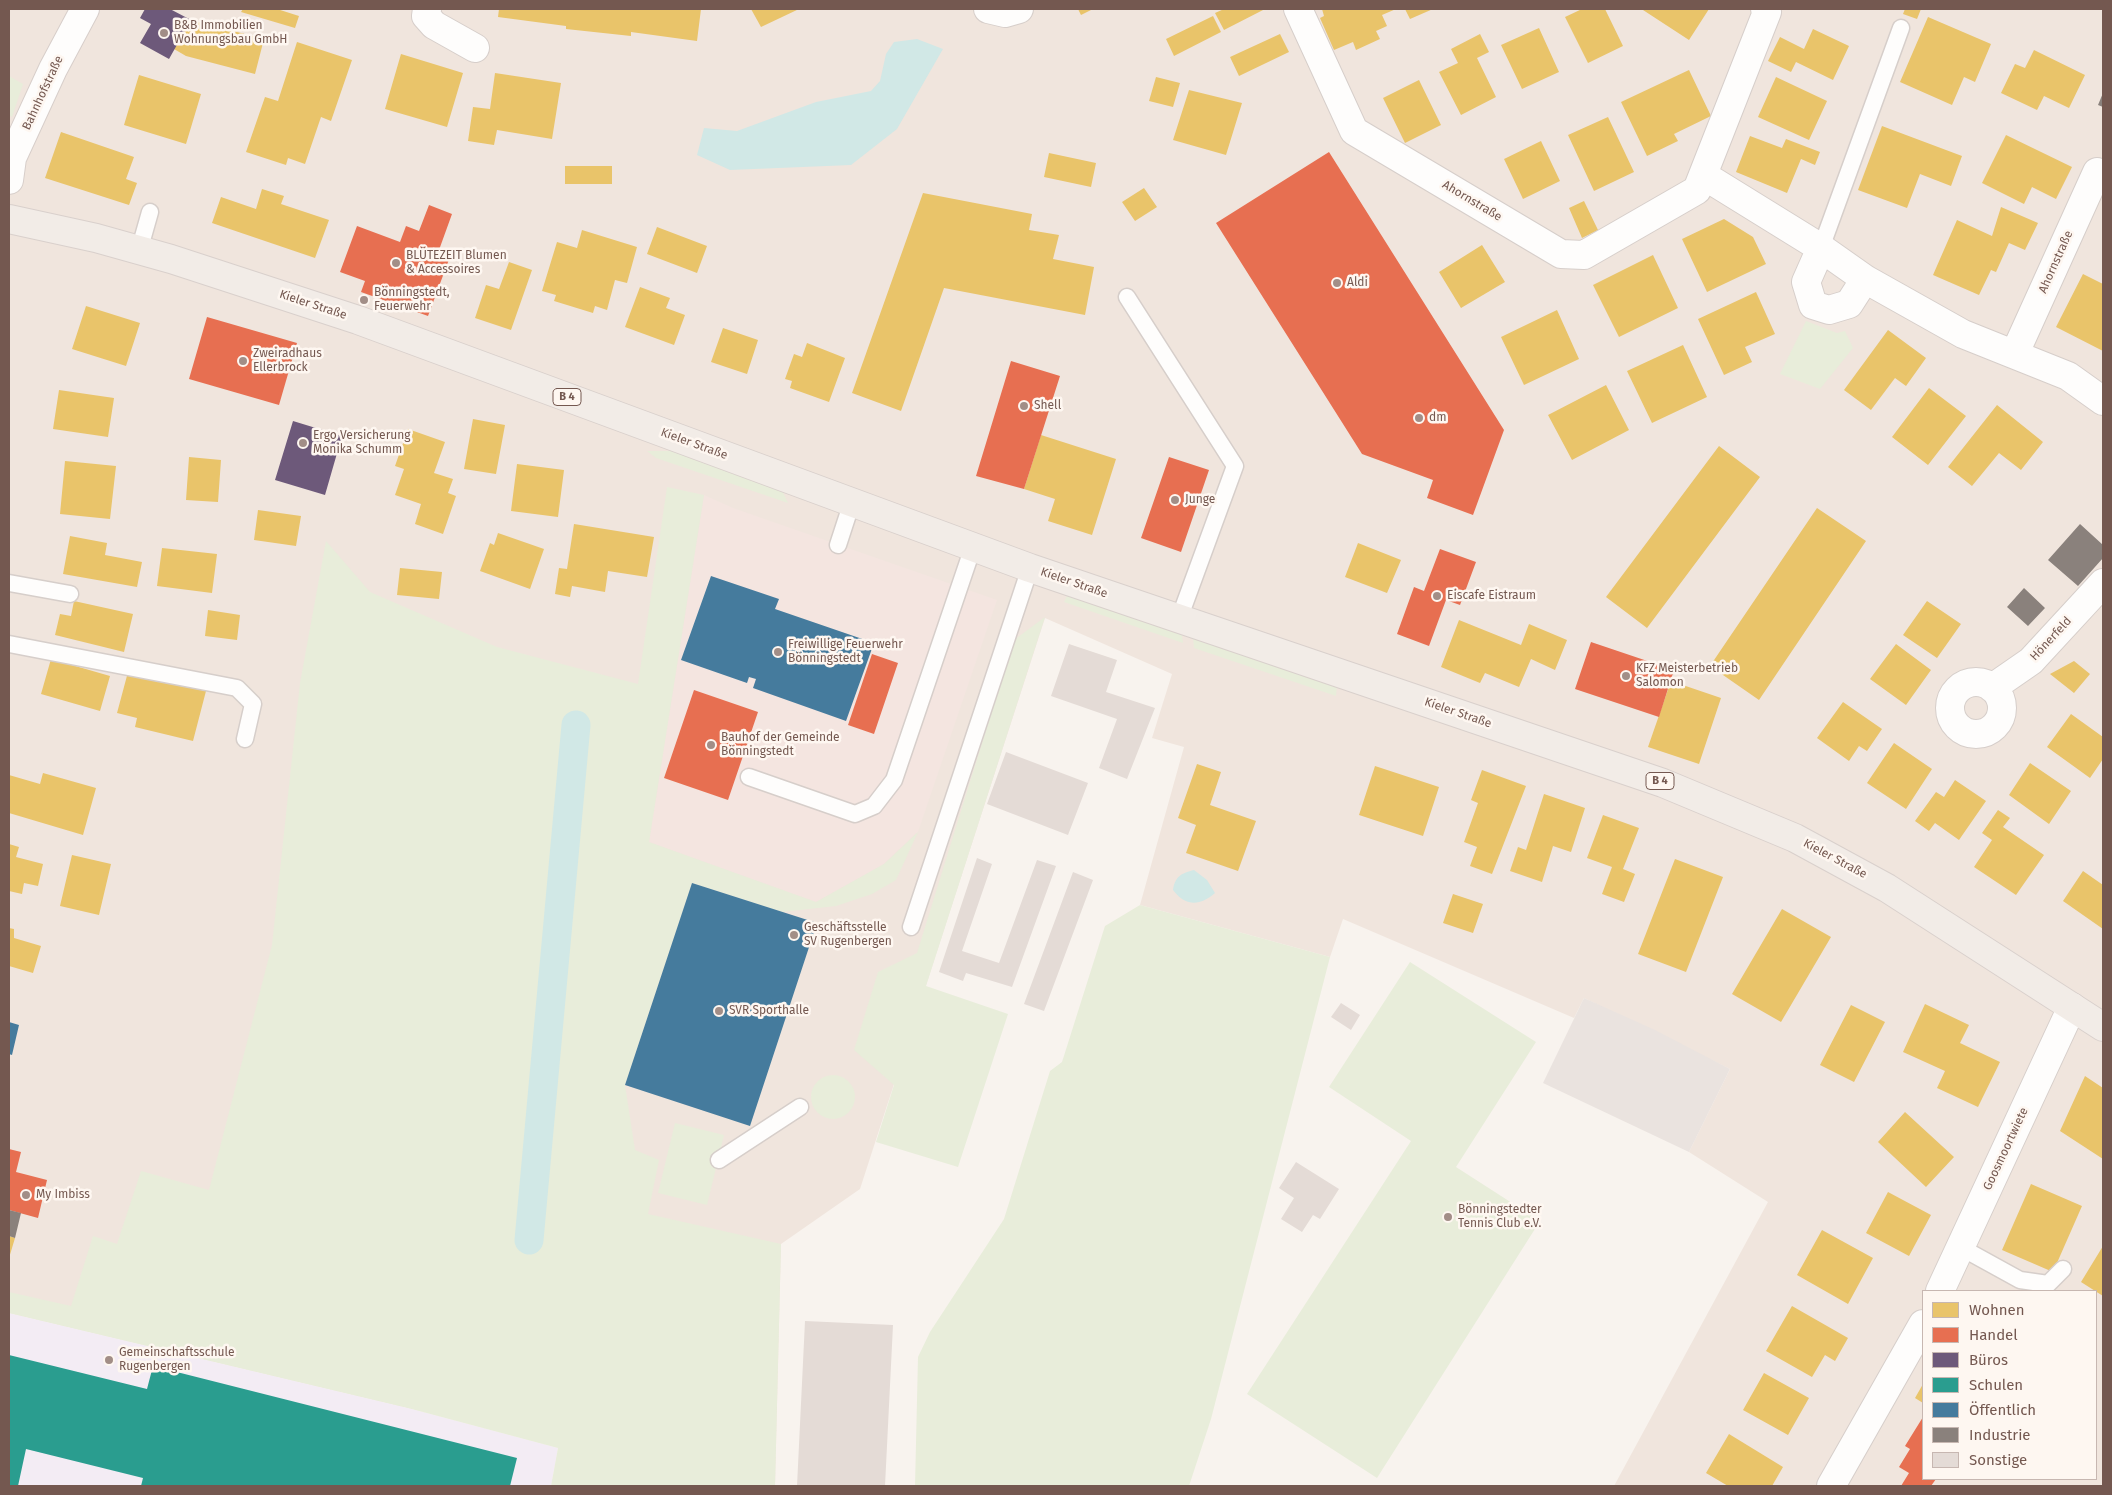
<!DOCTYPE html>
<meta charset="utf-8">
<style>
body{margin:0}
#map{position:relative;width:2112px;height:1495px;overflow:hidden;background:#f8f3ee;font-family:"Fira Sans",sans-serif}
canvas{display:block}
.frame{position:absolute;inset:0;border:10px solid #745850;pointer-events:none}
.legend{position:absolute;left:1922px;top:1290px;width:175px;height:190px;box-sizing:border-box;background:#fef7f1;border:1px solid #c7b7b1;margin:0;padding:6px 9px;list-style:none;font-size:15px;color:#745850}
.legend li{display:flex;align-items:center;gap:10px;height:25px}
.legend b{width:25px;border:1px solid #c7b7b1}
</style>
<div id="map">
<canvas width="2112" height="1495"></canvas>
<div class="frame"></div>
<ul class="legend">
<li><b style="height:14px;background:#e9c46a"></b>Wohnen</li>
<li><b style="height:14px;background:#e76f51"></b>Handel</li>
<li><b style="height:14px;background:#6d597a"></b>Büros</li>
<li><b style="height:14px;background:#2a9d8f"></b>Schulen</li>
<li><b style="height:14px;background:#457b9d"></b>Öffentlich</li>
<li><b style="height:14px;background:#8a817c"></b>Industrie</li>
<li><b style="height:14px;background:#e4dbd6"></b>Sonstige</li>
</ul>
</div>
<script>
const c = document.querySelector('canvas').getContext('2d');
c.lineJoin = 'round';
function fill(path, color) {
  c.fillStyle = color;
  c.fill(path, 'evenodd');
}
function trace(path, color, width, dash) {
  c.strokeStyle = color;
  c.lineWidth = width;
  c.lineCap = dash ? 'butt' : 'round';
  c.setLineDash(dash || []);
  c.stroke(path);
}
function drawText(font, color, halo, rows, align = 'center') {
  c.font = font + ' "Fira Sans",sans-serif';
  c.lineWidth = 5;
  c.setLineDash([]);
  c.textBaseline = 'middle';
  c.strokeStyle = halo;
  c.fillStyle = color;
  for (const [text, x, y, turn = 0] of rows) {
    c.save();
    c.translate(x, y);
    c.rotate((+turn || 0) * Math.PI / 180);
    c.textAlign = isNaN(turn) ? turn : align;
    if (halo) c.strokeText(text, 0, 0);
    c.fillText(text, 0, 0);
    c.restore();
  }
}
fill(new Path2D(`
 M 9,9 L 2099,9 L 2103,11 L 2103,1486 L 1614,1486 L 1768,1202 L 1689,1152 L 1730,1069 L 1584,998 L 1574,1018 L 1343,919 L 1330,957 L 1140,905 L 1184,747 L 1152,738 L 1172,674 L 1045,618 L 860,1189 L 781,1244 L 775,1486 L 408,1408 L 9,1313 ZM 1923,1291 L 2096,1291 L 2096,1479 L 1923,1479 Z`), '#f0e5dd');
fill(new Path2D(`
 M 704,495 L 733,508 L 997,600 L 918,832 L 884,864 L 816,902 L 649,842 Z`), '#f4e5e0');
fill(new Path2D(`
 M 1584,998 L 1655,1030 L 1730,1069 L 1689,1152 L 1543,1083 Z`), '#eae3df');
fill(new Path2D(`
 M 9,1313 L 408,1408 L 558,1448 L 551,1486 L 9,1486 Z`), '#f3ecf4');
fill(new Path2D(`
 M 9,76 L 23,84 L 12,117 L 9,115 Z
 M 1806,321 L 1837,333 L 1845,331 L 1853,348 L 1820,389 L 1780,374 Z
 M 647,451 L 675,451 L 780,486 L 788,503 L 656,458 Z
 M 667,487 L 704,495 L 649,842 L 816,902 L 884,864 L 918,832 L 896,880 L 872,894 L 836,906 L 782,912 L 692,883 L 625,1085 L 635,1150 L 659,1160 L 648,1214 L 781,1244 L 775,1486 L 551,1486 L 558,1448 L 408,1408 L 9,1313 L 9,1292 L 71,1306 L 93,1236 L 117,1244 L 141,1171 L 209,1190 L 272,945 L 300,683 L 326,541 L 370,592 L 497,647 L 638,684 Z
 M 1068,594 L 1181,628 L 1183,643 L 1064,602 Z
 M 1045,617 L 926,986 L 1008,1014 L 958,1167 L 876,1142 L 894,1085 L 854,1050 L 878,972 L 917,953 L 1014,640 Z
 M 1196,635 L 1337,684 L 1336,696 L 1194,648 L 1193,638 Z
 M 1140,905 L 1330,957 L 1211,1419 L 1189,1486 L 915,1486 L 918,1357 L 930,1332 L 1004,1219 L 1050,1071 L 1062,1062 L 1105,926 Z
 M 1410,962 L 1536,1042 L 1456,1167 L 1540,1221 L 1377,1478 L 1247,1394 L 1411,1141 L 1329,1087 Z
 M811 1097a22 22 0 1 1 44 0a22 22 0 1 1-44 0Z
 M 675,1123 L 724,1135 L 707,1205 L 658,1193 Z`), '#e8edda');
fill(new Path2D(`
 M 917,39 L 943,49 L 897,129 L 851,165 L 730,170 L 697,155 L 704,128 L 737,131 L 816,102 L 871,91 L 880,81 L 886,54 L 894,42 Z
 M 1194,870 L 1207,880 L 1215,893 C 1200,906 1186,907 1173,890 C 1175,876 1182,873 1194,870 Z`), '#d1e8e6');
fill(new Path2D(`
 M 243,9 L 277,9 L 299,16 L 295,28 L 241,12 Z
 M 499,9 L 701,9 L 697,41 L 631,32 L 631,36 L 566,29 L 566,26 L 498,17 Z
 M 751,9 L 799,9 L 761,27 Z
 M 1078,9 L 1093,9 L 1081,15 Z
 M 1224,9 L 1265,9 L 1224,30 L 1215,13 Z
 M 1322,9 L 1396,9 L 1382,15 L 1387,26 L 1376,31 L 1380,39 L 1356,50 L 1353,42 L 1334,50 L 1320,18 L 1324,16 Z
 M 1405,9 L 1433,9 L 1410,19 Z
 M 1582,9 L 1605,9 L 1623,46 L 1588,63 L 1565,17 Z
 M 1643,9 L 1709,9 L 1689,40 L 1643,10 Z
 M 1905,9 L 1921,9 L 1917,19 L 1903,14 Z
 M 1213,16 L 1221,32 L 1174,56 L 1166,39 Z
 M 1928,17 L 1991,44 L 1975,82 L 1964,77 L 1952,105 L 1900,82 Z
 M 191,20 L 264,39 L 255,74 L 186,56 L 174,49 Z
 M 1539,28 L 1559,72 L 1522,89 L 1501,45 Z
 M 1813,29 L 1849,46 L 1833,80 L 1796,62 L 1791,72 L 1768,61 L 1780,37 L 1804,49 Z
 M 1280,34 L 1289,52 L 1239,76 L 1230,57 Z
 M 1480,34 L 1489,52 L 1477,58 L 1496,97 L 1461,115 L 1439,72 L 1458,63 L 1451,49 Z
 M 297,42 L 352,60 L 331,121 L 321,117 L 305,164 L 288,158 L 286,165 L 246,152 L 265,97 L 278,101 Z
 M 2034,50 L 2085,75 L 2069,108 L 2044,96 L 2037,110 L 2001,93 L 2015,64 L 2025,68 Z
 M 401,54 L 463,73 L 447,127 L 385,109 Z
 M 1689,70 L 1711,116 L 1674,134 L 1678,141 L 1647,156 L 1621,102 Z
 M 495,73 L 561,83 L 552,139 L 497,130 L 494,145 L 468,141 L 473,107 L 490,109 Z
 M 139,75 L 201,94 L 186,144 L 124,125 Z
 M 1156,77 L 1180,83 L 1173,107 L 1149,101 Z
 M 1776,77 L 1827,101 L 1809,140 L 1758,117 Z
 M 1419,80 L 1441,125 L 1405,143 L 1383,98 Z
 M 1189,90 L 1242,103 L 1226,155 L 1173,140 Z
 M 1608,117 L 1634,172 L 1594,191 L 1568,135 Z
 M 1882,126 L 1962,156 L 1951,186 L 1920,174 L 1907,208 L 1858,190 Z
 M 61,132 L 134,157 L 126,179 L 137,183 L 129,205 L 45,178 Z
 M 2006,135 L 2072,167 L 2056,199 L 2032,187 L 2024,204 L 1982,183 Z
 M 1750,136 L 1782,148 L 1786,139 L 1820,152 L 1815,165 L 1801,159 L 1787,193 L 1736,172 Z
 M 1541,141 L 1560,181 L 1523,199 L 1504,159 Z
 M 1049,153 L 1096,163 L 1091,187 L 1044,177 Z
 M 565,166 L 612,166 L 612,184 L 565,184 Z
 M 1144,188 L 1157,207 L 1135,221 L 1122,202 Z
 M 262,189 L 284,196 L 281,204 L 329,220 L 315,258 L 212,223 L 221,197 L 256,209 Z
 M 923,193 L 1032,214 L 1029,230 L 1059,235 L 1053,259 L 1094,267 L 1085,315 L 944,288 L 901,411 L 852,393 Z
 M 1584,201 L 1598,230 L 1582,238 L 1569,208 Z
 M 2001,207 L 2038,223 L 2025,250 L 2009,243 L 1996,272 L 1991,270 L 1979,295 L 1933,275 L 1957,220 L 1992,236 Z
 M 1724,219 L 1753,237 L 1766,264 L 1707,292 L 1682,239 Z
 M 657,227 L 707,246 L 697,273 L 647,254 Z
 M 582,230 L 637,247 L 627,283 L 615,280 L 607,310 L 595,306 L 593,313 L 554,301 L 556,295 L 542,291 L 557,242 L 577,248 Z
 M 1482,245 L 1505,282 L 1461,308 L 1439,272 Z
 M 1653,255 L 1678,308 L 1619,337 L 1593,285 Z
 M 509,262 L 532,270 L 511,330 L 475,318 L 486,285 L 499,289 Z
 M 2083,274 L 2103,284 L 2103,351 L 2056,327 Z
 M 640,287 L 670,298 L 666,308 L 685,315 L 674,345 L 625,327 Z
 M 1756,292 L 1775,334 L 1745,347 L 1752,362 L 1724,375 L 1698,319 Z
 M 86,306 L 140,323 L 126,366 L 72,349 Z
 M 1557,310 L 1579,359 L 1524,385 L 1501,337 Z
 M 723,328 L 758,340 L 747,374 L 711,362 Z
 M 1888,330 L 1926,358 L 1906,386 L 1895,378 L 1871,410 L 1844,390 Z
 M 807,343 L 845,358 L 829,402 L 790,388 L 792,381 L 785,379 L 794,354 L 802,357 Z
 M 1683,345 L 1707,397 L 1652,423 L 1627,371 Z
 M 1606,385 L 1629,430 L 1572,460 L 1548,415 Z
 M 1929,388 L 1966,416 L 1928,465 L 1892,437 Z
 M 59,390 L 114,398 L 108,437 L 53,429 Z
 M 1997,405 L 2043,442 L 2021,470 L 1999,453 L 1972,486 L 1948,467 Z
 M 473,419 L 505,425 L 496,474 L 464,469 Z
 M 408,429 L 445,442 L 434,473 L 453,479 L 448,493 L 456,496 L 443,534 L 415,524 L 421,504 L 395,495 L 404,469 L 395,466 Z
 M 1041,435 L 1116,459 L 1092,535 L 1048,521 L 1055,499 L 1024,489 Z
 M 1719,446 L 1760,477 L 1647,628 L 1606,597 Z
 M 189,457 L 221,460 L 218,502 L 186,500 Z
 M 65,461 L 116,466 L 110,519 L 60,514 Z
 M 517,464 L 564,470 L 558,517 L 511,511 Z
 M 1817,508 L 1866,541 L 1759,700 L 1710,666 Z
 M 258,510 L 301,516 L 296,546 L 254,540 Z
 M 574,524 L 654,537 L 647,577 L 608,571 L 605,592 L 572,586 L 570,597 L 555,594 L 559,568 L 567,569 Z
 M 498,533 L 544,549 L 530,589 L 480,571 L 490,543 L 494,545 Z
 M 70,536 L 107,543 L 105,555 L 142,562 L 137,587 L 63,574 Z
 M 1358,543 L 1401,560 L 1387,593 L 1345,577 Z
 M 162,548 L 217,554 L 212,593 L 157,586 Z
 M 400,568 L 442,572 L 439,599 L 397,595 Z
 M 74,601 L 133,614 L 124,652 L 55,635 L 60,614 L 71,616 Z
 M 1927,601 L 1961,624 L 1937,658 L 1903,635 Z
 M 208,610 L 240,615 L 237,640 L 205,636 Z
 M 1459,620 L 1521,645 L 1529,624 L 1567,640 L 1555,670 L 1531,659 L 1519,687 L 1485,673 L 1480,683 L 1441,667 Z
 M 1896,644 L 1931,670 L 1906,705 L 1870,679 Z
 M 51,659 L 110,676 L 100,711 L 41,694 Z
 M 2074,661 L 2090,674 L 2074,693 L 2050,674 Z
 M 128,672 L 206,691 L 193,741 L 135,727 L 137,718 L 117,713 Z
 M 1671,681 L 1721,698 L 1699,764 L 1648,747 Z
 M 1843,702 L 1882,729 L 1867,751 L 1859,746 L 1849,761 L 1817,738 Z
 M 2071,714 L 2103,737 L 2103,759 L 2090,778 L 2047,747 Z
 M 1894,743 L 1932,769 L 1906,809 L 1867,783 Z
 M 2030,763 L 2071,791 L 2049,824 L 2009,795 Z
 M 1197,764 L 1221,772 L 1210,805 L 1256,821 L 1238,871 L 1186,853 L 1196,825 L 1178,818 Z
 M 1375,766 L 1439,787 L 1423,836 L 1359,815 Z
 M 1482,770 L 1526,786 L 1492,874 L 1470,866 L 1477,847 L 1464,842 L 1478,803 L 1471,800 Z
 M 43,773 L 96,788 L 83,835 L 9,813 L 9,775 L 40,784 Z
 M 1955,780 L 1986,801 L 1959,840 L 1935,823 L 1929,831 L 1915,821 L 1936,792 L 1944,797 Z
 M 1544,794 L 1585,808 L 1571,852 L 1553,846 L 1542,882 L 1510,871 L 1518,847 L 1526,850 Z
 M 1998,810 L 2010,818 L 2003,827 L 2044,855 L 2016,895 L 1974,867 L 1992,840 L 1982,833 Z
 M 1603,815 L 1639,828 L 1623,869 L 1635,874 L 1624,902 L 1602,894 L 1612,867 L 1587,858 Z
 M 9,844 L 19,847 L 16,857 L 43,864 L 38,886 L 24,883 L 22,894 L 9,891 Z
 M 72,855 L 111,864 L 99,915 L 60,906 Z
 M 1675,859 L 1723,877 L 1686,972 L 1638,954 Z
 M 2083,871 L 2103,885 L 2103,929 L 2063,901 Z
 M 1453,894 L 1483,904 L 1473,933 L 1443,923 Z
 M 1782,909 L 1831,937 L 1781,1022 L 1732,994 Z
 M 9,928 L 14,929 L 14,938 L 41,946 L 33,973 L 9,966 Z
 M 1925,1004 L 1969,1025 L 1960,1043 L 2000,1062 L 1978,1107 L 1937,1088 L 1945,1071 L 1903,1052 Z
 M 1851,1005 L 1885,1022 L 1854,1082 L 1820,1065 Z
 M 2085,1076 L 2103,1088 L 2103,1159 L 2060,1131 Z
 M 1905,1112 L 1954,1157 L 1926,1187 L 1878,1142 Z
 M 2031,1184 L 2082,1206 L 2053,1272 L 2002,1250 Z
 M 1888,1192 L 1931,1215 L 1909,1256 L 1866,1233 Z
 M 1822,1230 L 1873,1258 L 1848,1304 L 1797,1275 Z
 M 9,1236 L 15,1238 L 9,1258 Z
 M 2103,1246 L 2103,1296 L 2081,1282 Z
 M 1792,1306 L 1848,1338 L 1835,1361 L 1825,1355 L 1812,1377 L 1766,1351 Z
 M 1764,1373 L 1809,1398 L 1788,1435 L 1743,1410 Z
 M 1923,1384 L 1923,1403 L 1915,1398 Z
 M 1729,1434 L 1783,1467 L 1772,1486 L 1728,1486 L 1706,1473 Z`), '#e9c46a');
fill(new Path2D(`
 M 1329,152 L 1504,430 L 1473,515 L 1427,498 L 1433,480 L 1362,454 L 1216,223 Z
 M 429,205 L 452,214 L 439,250 L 451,254 L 428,316 L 361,292 L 365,281 L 340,272 L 357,226 L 400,242 L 406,226 L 419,231 Z
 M 207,317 L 297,343 L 279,405 L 189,379 Z
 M 1011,361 L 1060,376 L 1024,489 L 976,476 Z
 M 1169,457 L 1209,470 L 1181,552 L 1141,538 Z
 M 1440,549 L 1476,562 L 1460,605 L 1446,600 L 1429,646 L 1397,634 L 1414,587 L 1424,591 Z
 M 1591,642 L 1674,670 L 1659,717 L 1575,689 Z
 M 872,654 L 898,663 L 874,734 L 848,725 Z
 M 694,690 L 758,712 L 728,800 L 664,778 Z
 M 9,1149 L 21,1152 L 16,1172 L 47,1180 L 38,1218 L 9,1210 Z
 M 1923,1417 L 1923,1479 L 1936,1479 L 1931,1486 L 1901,1486 L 1909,1473 L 1899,1467 L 1910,1449 L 1905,1446 Z`), '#e76f51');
fill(new Path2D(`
 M 145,9 L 170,9 L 191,20 L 169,59 L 140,43 L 151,24 L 140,18 Z
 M 293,421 L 342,436 L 325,495 L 275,480 Z`), '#6d597a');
fill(new Path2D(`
 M 9,1355 L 147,1389 L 153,1366 L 517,1458 L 510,1486 L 141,1486 L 143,1478 L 26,1449 L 18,1486 L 9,1486 Z`), '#2a9d8f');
fill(new Path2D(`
 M 711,576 L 779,599 L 775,609 L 874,643 L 846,721 L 753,688 L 756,679 L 749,677 L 747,683 L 681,660 Z
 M 692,883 L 817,923 L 750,1126 L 625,1085 Z
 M 9,1022 L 19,1025 L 12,1055 L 9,1054 Z`), '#457b9d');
fill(new Path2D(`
 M 2103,93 L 2103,107 L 2098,105 Z
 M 2080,524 L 2103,545 L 2103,558 L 2078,586 L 2048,560 Z
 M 2024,588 L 2045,608 L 2028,626 L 2007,607 Z
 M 9,1210 L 21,1213 L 15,1238 L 9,1236 Z`), '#8a817c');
trace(new Path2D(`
 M 529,1240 L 576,725`), '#d1e8e6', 29);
fill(new Path2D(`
 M 1069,644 L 1117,660 L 1106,692 L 1155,708 L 1127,779 L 1099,768 L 1117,719 L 1051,696 Z
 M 1006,752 L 1088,783 L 1068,835 L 987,804 Z
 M 977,858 L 992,864 L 962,951 L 999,963 L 1037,860 L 1056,866 L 1012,987 L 966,973 L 963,981 L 939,972 Z
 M 1073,872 L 1093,880 L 1044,1011 L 1024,1004 Z
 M 1341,1003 L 1360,1015 L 1351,1030 L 1331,1017 Z
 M 1296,1162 L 1339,1189 L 1320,1219 L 1313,1215 L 1302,1232 L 1281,1219 L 1294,1198 L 1279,1188 Z
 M 805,1321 L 893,1325 L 885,1486 L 797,1486 Z`), '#e4dbd6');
const service = new Path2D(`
 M 1821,248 L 1901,28
 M 139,251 L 150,212
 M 1127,297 L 1235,466 L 1179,619
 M 838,545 L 852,502
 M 9,583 L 70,594
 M 9,644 L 237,688 L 253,704 L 245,739
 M 749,777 L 855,814 L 874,806 L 894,780 L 973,547
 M 911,927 L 1030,568
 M 719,1160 L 800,1107
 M 1960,1247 L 2020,1280 L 2048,1284 L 2063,1269`);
const minor = new Path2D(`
 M 427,9 L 426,16 L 434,25 L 475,48
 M 988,9 L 1005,13 L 1019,9
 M 1298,9 L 1354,131 L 1561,254 L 1584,255 L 1697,190 L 1767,12 L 1765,9
 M 1703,175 L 1821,248
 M 1865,279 L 1849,304 L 1829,310 L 1813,305 L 1806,282 L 1821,248 L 1865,279 L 1963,334 L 2068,376 L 2103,401
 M 2015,353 L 2097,172
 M1950 708a26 26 0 1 1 52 0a26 26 0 1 1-52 0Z
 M 1992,688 L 2031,661 L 2103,583
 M 1940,1291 L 2072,1007
 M 1831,1486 L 1923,1324`);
const secondary = new Path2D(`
 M 9,180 L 12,158 L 53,69 L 85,9`);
const primary = new Path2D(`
 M 9,219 L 96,238 L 171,259 L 358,320 L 1030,568 L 1663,783 L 1795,838 L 1887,888 L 2103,1027`);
trace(service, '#d6ceca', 19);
trace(minor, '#d6ceca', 30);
trace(secondary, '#d7ceca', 30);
trace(primary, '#d9d0cc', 30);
trace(service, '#fefdfc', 16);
trace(minor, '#fefdfc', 28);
trace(secondary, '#fefdfc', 28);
trace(primary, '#f2ece7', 28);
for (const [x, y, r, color] of [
 [164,33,5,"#a28e87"],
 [396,263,5,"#a28e87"],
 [1337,283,5,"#a28e87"],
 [364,300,5,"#a28e87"],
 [243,361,5,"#a28e87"],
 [1024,406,5,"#a28e87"],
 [1419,418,5,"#a28e87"],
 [303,443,5,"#a28e87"],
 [1175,500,5,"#a28e87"],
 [1437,596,5,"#a28e87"],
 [778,652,5,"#a28e87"],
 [1626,676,5,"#a28e87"],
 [711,745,5,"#a28e87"],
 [794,935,5,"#a28e87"],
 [719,1011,5,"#a28e87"],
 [26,1195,5,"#a28e87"],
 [1448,1217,5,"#a28e87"],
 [109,1360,5,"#a28e87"]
]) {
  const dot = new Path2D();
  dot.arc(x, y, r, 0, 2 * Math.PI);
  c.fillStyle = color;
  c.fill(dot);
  trace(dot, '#fef7f1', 2);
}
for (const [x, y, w] of [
 [567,397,28],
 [1660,781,28]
]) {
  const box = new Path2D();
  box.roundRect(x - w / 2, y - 8.5, w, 17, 4);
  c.fillStyle = '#fef7f1';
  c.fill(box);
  trace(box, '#745850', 1);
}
drawText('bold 11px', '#745850', null, [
 ["B 4",567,397],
 ["B 4",1660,781]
]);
drawText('12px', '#745850', '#fef7f1', [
 ["B&B Immobilien",174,26],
 ["Wohnungsbau GmbH",174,40],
 ["BLÜTEZEIT Blumen",406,256],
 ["& Accessoires",406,270],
 ["Aldi",1347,283],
 ["Bönningstedt,",374,293],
 ["Feuerwehr",374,307],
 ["Zweiradhaus",253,354],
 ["Ellerbrock",253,368],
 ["Shell",1034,406],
 ["dm",1429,418],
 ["Ergo Versicherung",313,436],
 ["Monika Schumm",313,450],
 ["Junge",1185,500],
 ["Eiscafe Eistraum",1447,596],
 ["Freiwillige Feuerwehr",788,645],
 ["Bönningstedt",788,659],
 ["KFZ Meisterbetrieb",1636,669],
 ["Salomon",1636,683],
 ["Bauhof der Gemeinde",721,738],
 ["Bönningstedt",721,752],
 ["Geschäftsstelle",804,928],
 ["SV Rugenbergen",804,942],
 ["SVR Sporthalle",729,1011],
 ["My Imbiss",36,1195],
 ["Bönningstedter",1458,1210],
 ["Tennis Club e.V.",1458,1224],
 ["Gemeinschaftsschule",119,1353],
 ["Rugenbergen",119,1367]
], 'left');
drawText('12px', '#745850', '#fef7f1', [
 ["Bahnhofstraße",43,93,-65],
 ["Ahornstraße",1472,201,31],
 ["Ahornstraße",2056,262,-66],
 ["Kieler Straße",313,305,18],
 ["Kieler Straße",694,444,20],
 ["Kieler Straße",1074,583,19],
 ["Hönerfeld",2051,639,-47],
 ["Kieler Straße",1458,713,19],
 ["Kieler Straße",1835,859,28],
 ["Goosmoortwiete",2006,1149,-65]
]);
</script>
